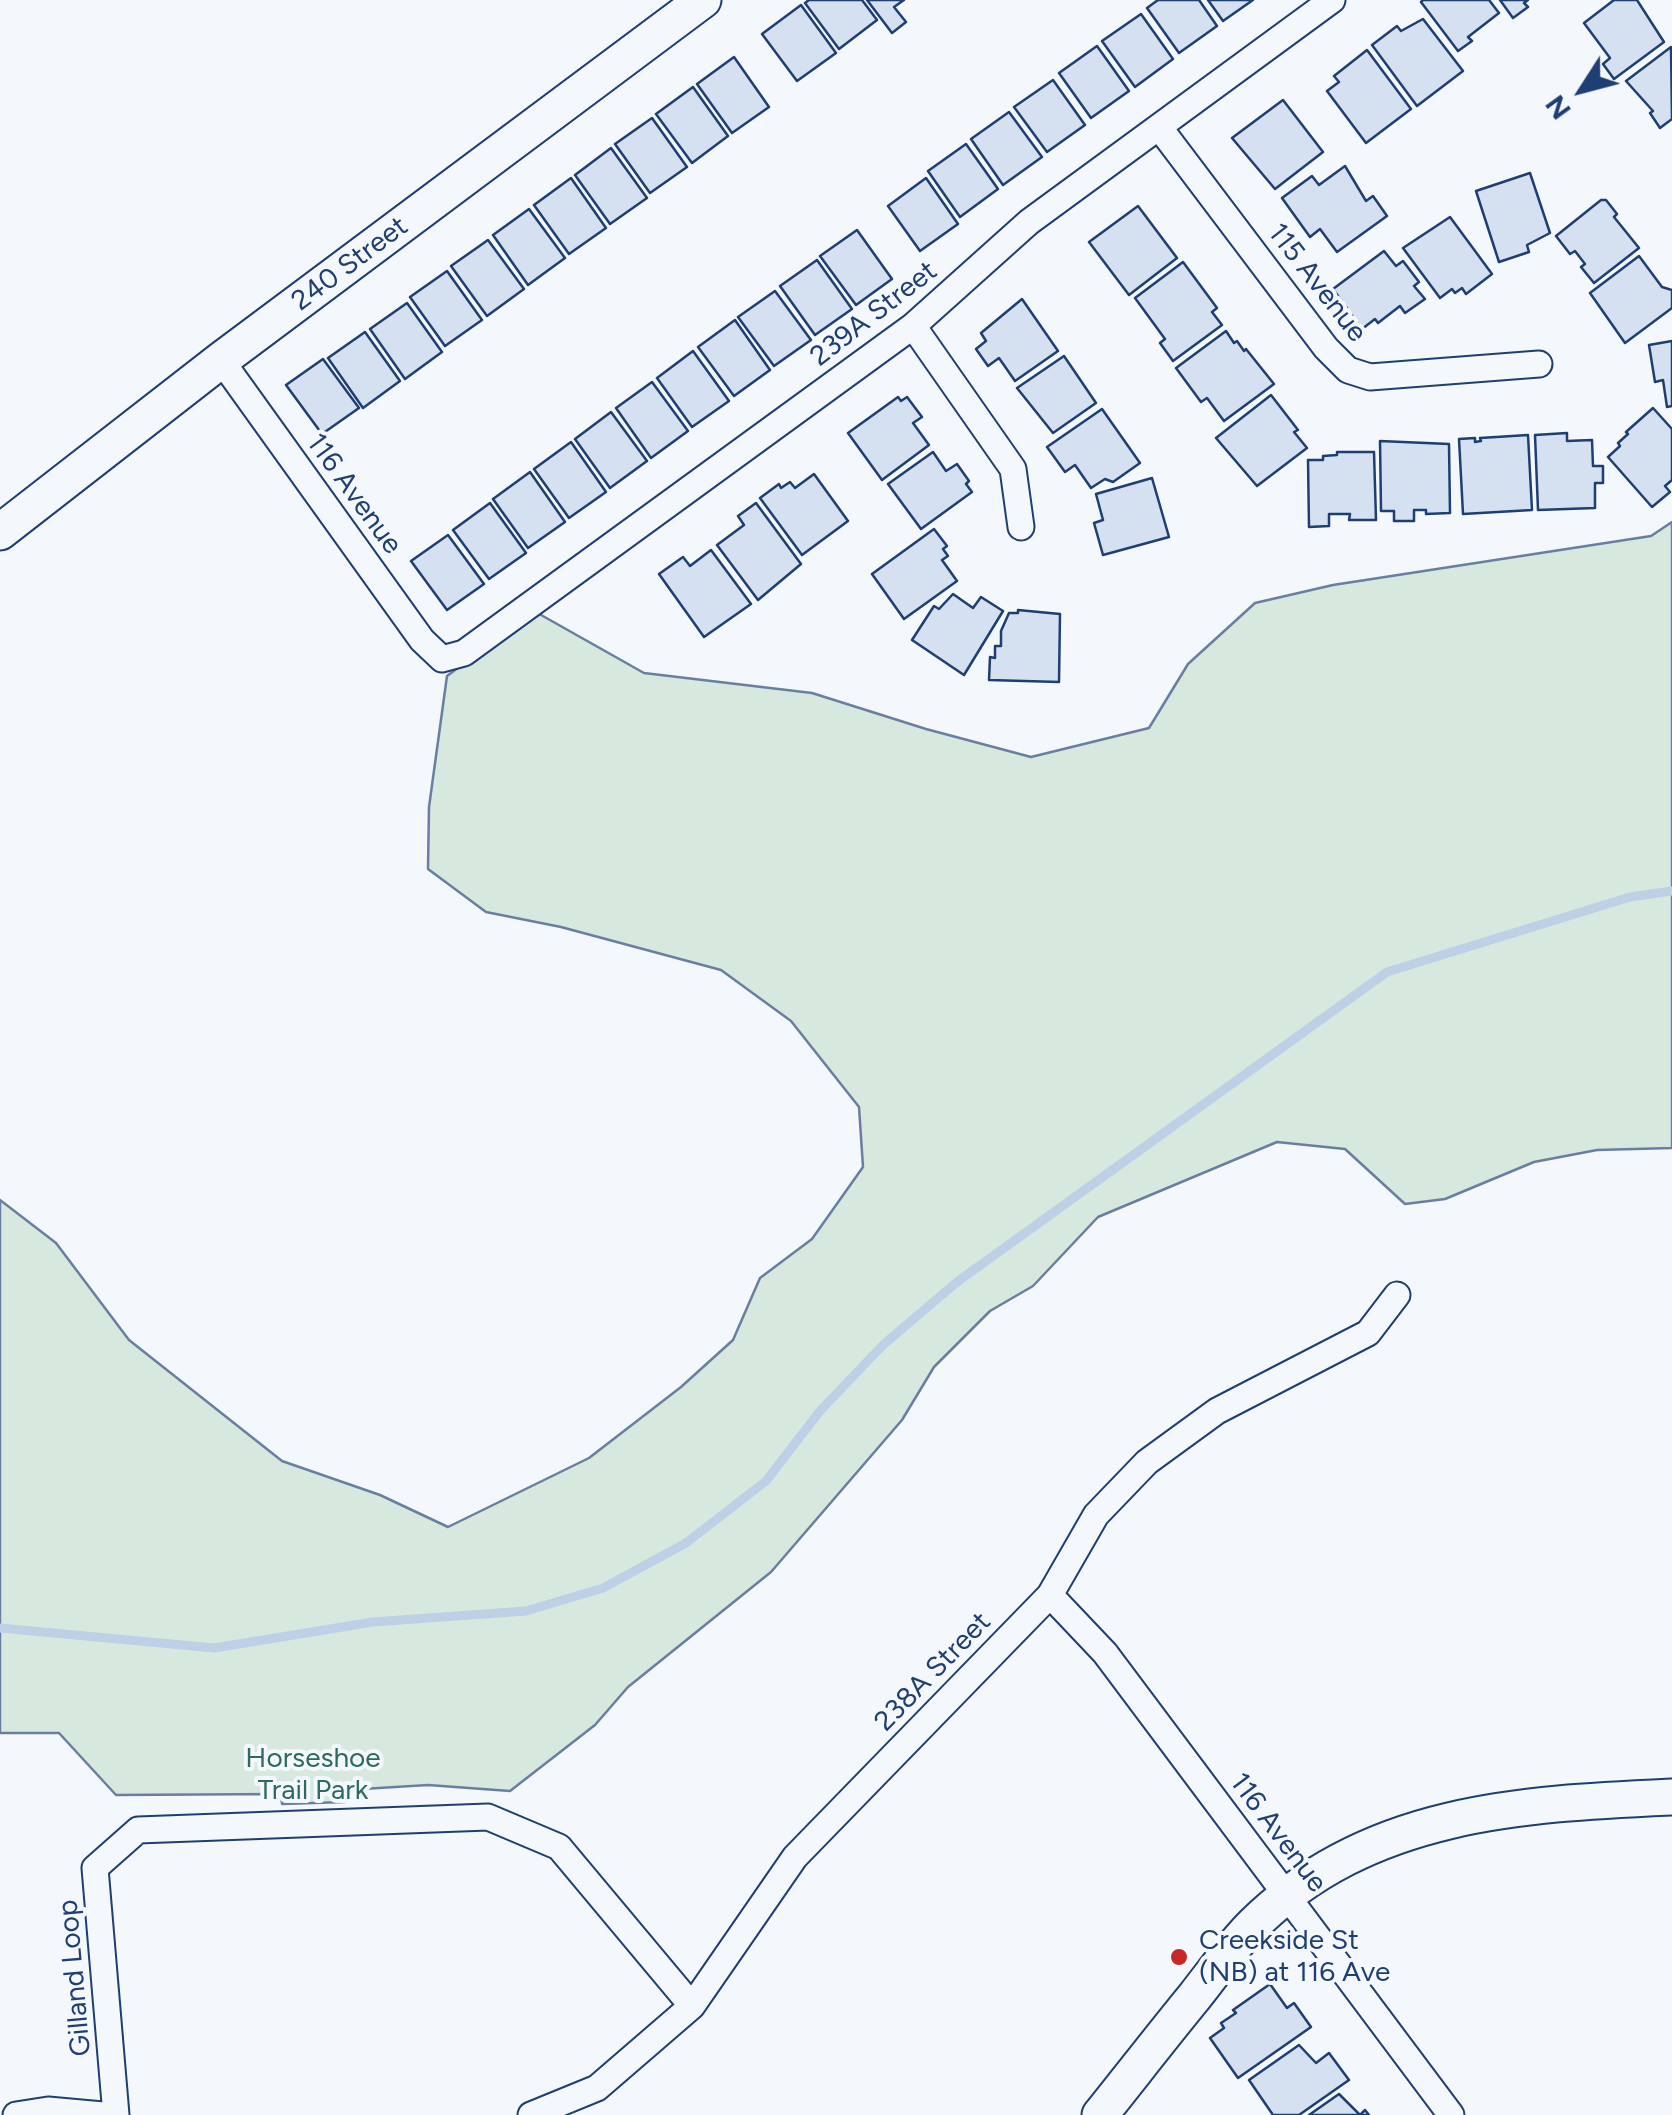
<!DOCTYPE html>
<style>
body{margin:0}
#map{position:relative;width:1672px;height:2115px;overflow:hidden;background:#f4f7fb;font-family:Figtree,sans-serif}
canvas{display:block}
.north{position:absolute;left:1532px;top:40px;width:100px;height:100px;-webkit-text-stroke:8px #f4f7fb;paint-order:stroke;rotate:234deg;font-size:28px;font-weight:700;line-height:40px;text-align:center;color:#1d3f73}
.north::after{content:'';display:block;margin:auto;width:35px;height:45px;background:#1d3f73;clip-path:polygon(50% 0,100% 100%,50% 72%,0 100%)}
</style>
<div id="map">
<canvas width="1672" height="2115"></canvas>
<div class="north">N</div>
</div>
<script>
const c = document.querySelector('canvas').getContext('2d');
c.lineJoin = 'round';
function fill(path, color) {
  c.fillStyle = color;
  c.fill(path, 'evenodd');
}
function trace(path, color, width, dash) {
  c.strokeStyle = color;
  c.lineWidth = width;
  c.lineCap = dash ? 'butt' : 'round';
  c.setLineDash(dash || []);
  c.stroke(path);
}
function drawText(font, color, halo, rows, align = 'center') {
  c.font = font + ' Figtree,sans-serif';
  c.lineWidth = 8;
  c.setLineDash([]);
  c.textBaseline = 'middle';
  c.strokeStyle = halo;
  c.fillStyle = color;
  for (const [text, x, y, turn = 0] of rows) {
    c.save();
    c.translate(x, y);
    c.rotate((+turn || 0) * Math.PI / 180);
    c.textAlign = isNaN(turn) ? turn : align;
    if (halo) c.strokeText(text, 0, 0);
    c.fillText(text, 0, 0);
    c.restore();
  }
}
const green = new Path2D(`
 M 1672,522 L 1672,1148 L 1597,1150 L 1534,1162 L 1445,1199 L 1405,1204 L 1345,1149 L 1277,1142 L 1098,1217 L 1033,1286 L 990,1311 L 934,1367 L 902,1420 L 771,1572 L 628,1687 L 595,1725 L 510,1791 L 428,1785 L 346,1790 L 345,1802 L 282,1804 L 281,1794 L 116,1795 L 59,1733 L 0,1733 L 0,1200 L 56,1243 L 129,1340 L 282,1461 L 380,1495 L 448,1527 L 589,1458 L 681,1387 L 733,1340 L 760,1278 L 812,1239 L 863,1167 L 859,1107 L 791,1021 L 721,970 L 561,927 L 486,912 L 428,869 L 429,807 L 447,676 L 534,611 L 644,673 L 812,693 L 926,729 L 1031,757 L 1149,728 L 1188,664 L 1255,603 L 1333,585 L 1651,536 Z`);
fill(green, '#d7e8df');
trace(green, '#687fa3', 2.5);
trace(new Path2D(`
 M 0,1628 L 214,1648 L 373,1622 L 526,1611 L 603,1588 L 686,1543 L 766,1481 L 820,1411 L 883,1345 L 957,1282 L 1387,972 L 1630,897 L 1672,891`), '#bed0e5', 9);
const building = new Path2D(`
 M 809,0 L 862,0 L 877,20 L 839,49 L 805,3 Z
 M 867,0 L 904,0 L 894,7 L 906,22 L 892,33 Z
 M 1158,0 L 1199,0 L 1217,26 L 1179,53 L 1147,8 Z
 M 1208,0 L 1253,0 L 1223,21 Z
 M 1423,0 L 1489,0 L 1499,13 L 1468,37 L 1472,41 L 1458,51 L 1421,2 Z
 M 1500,0 L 1528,0 L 1524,3 L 1528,7 L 1513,18 Z
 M 1614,0 L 1637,0 L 1664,42 L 1614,79 L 1603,64 L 1610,58 L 1584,23 Z
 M 801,5 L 836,53 L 797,81 L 762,34 Z
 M 1141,14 L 1173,59 L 1135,87 L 1102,41 Z
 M 1423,19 L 1463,71 L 1417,106 L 1372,45 L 1397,26 L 1401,31 Z
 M 1097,46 L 1129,91 L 1091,118 L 1059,73 Z
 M 1671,47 L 1672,119 L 1660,128 L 1650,113 L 1653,111 L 1626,81 Z
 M 1367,50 L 1411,109 L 1366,143 L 1327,91 L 1339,82 L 1334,76 Z
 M 734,57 L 769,107 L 732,133 L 697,84 Z
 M 1053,80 L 1085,125 L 1047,152 L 1014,107 Z
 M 693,87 L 728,136 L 692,163 L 656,114 Z
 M 1283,100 L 1323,152 L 1275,189 L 1232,138 Z
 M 1009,112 L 1042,157 L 1003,185 L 971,139 Z
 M 652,118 L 687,167 L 650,193 L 615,144 Z
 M 966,144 L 998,189 L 960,217 L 928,171 Z
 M 611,148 L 647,198 L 610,224 L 575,175 Z
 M 1345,166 L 1366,201 L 1373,196 L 1387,216 L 1337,252 L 1320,229 L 1310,237 L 1282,198 L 1312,176 L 1319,185 Z
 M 1530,173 L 1550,233 L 1527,245 L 1529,252 L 1499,262 L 1476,191 Z
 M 571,178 L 606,228 L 569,254 L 534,205 Z
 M 926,178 L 958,224 L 920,251 L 888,206 Z
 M 1601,200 L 1606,200 L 1617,214 L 1614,217 L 1639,248 L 1594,283 L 1581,267 L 1585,264 L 1575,251 L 1570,254 L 1556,236 Z
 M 1138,206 L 1177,258 L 1129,295 L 1089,242 Z
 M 529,209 L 565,258 L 528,285 L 493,235 Z
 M 1450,217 L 1492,274 L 1466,294 L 1462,288 L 1455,293 L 1452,289 L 1440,298 L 1403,248 Z
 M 857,230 L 892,279 L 856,305 L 820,256 Z
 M 488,240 L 524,289 L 487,316 L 451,266 Z
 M 1384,251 L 1396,266 L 1403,261 L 1419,282 L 1414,286 L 1425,299 L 1405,313 L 1400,306 L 1378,323 L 1375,319 L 1362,329 L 1333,289 Z
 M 1639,256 L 1662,287 L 1672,290 L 1672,308 L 1625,343 L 1590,293 Z
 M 817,260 L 852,309 L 815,335 L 780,286 Z
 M 1183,262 L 1217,308 L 1212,312 L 1222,325 L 1173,361 L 1160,343 L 1165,339 L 1135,298 Z
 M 447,271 L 482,320 L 445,346 L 410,297 Z
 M 775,291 L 811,340 L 774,366 L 738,317 Z
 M 1022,299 L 1058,351 L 1015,381 L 999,358 L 988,366 L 976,349 L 986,341 L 981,333 Z
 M 407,303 L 442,352 L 405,379 L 370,329 Z
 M 735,320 L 770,370 L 734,396 L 698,347 Z
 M 1226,331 L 1234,343 L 1237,341 L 1244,351 L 1246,349 L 1274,384 L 1224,421 L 1207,398 L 1201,402 L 1176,368 Z
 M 365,332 L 400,381 L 363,408 L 328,358 Z
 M 1672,341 L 1672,406 L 1667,407 L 1663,380 L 1655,382 L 1649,345 Z
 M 693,351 L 729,401 L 692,427 L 657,378 Z
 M 1064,356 L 1096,403 L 1053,433 L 1017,388 Z
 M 323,359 L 359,408 L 322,434 L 286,385 Z
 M 652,382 L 688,431 L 651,458 L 616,408 Z
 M 1271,395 L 1298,430 L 1294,432 L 1307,448 L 1257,486 L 1216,438 Z
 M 898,397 L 901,401 L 907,397 L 922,417 L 913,423 L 929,445 L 882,480 L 848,433 Z
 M 1653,408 L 1672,429 L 1672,480 L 1665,486 L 1670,492 L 1652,507 L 1608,457 L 1620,446 L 1618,443 L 1628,434 L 1626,432 Z
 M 1102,409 L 1140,463 L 1113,482 L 1105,479 L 1091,488 L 1075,465 L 1065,472 L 1047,447 Z
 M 611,412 L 647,461 L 610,488 L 575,439 Z
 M 1567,433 L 1567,441 L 1592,440 L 1593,466 L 1603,466 L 1603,483 L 1595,483 L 1595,508 L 1538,510 L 1535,435 Z
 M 1528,435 L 1532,510 L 1463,514 L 1459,439 L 1475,438 L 1475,442 L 1481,441 L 1480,438 Z
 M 1380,441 L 1449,444 L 1450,513 L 1426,514 L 1426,510 L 1414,510 L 1414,521 L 1394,521 L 1394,511 L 1381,511 Z
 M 571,442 L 606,492 L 569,518 L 534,469 Z
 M 933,452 L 946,471 L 957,464 L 969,481 L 966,484 L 972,492 L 921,529 L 888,484 Z
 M 1337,452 L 1374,452 L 1376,520 L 1349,520 L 1350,514 L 1329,514 L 1329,526 L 1309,527 L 1308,460 L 1323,460 L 1323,456 L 1337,455 Z
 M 530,472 L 565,522 L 528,548 L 493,499 Z
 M 814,474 L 848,521 L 802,555 L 760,498 L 779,484 L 781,488 L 790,482 L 795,488 Z
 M 1152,478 L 1169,537 L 1103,555 L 1094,523 L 1103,520 L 1096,494 Z
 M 490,503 L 526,553 L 489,579 L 453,530 Z
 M 756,503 L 801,564 L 758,600 L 717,545 L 744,525 L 738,516 Z
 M 934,529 L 947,546 L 943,549 L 948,556 L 942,560 L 957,581 L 904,619 L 872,574 Z
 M 448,535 L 484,584 L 447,610 L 411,561 Z
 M 711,550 L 751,604 L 704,637 L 659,574 L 683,557 L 690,566 Z
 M 953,594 L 973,608 L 981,597 L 1003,611 L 964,675 L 912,640 L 934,606 L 939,609 Z
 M 1018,610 L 1060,614 L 1059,682 L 989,680 L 990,657 L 995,658 L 995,646 L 1001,646 L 1001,631 L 1009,613 L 1018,613 Z
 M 1270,1984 L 1287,2008 L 1294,2003 L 1311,2027 L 1238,2078 L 1210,2038 L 1224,2028 L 1221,2023 L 1236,2013 L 1233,2010 Z
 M 1299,2045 L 1316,2063 L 1329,2053 L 1349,2080 L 1299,2115 L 1273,2115 L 1249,2080 Z
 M 1339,2094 L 1360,2115 L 1365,2110 L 1369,2115 L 1309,2115 Z`);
fill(building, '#d5e0f0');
trace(building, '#1d3f73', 2.5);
const street = new Path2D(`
 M 1159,127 L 1326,348 L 1348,370 L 1370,377 L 1539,364
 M 913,326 L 1013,469 L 1021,527
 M 221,360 L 422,640 L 442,659 L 464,653 L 913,326 L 1029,222 L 1332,0
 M 1050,1595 L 1105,1653 L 1451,2115
 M 16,2115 L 48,2110 L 103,2115
 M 116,2115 L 95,1868 L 138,1830 L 488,1817 L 559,1847 L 692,2006
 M 531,2115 L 597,2088 L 692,2006 L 795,1857 L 1050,1595 L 1096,1515 L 1147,1462 L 1217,1411 L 1368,1333 L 1397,1295`);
const secondary = new Path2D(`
 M 0,532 L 221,360 L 703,0
 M 1100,2115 C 1132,2075 1163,2035 1195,1996 C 1214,1972 1232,1946 1253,1925 C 1368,1811 1521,1804 1672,1797`);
trace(street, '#1d3f73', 29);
trace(secondary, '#1d3f73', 39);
trace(street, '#f4f7fb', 25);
trace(secondary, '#f4f7fb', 35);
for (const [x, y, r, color] of [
 [1179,1957,10,"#c62828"]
]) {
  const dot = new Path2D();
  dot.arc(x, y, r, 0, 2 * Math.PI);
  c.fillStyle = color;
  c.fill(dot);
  trace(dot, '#f4f7fb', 4);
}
drawText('28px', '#1d3f73', '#f4f7fb', [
 ["240 Street",350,264,-37],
 ["115 Avenue",1317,283,52],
 ["239A Street",874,314,-38],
 ["116 Avenue",354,494,54],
 ["238A Street",933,1672,-46],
 ["116 Avenue",1278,1833,53],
 ["Gilland Loop",75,1978,-95]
]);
drawText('28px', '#2c6c60', '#f4f7fb', [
 ["Horseshoe",313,1759],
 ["Trail Park",313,1791]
]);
drawText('28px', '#1d3f73', '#f4f7fb', [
 ["Creekside St",1199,1941],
 ["(NB) at 116 Ave",1199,1973]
], 'left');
</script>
